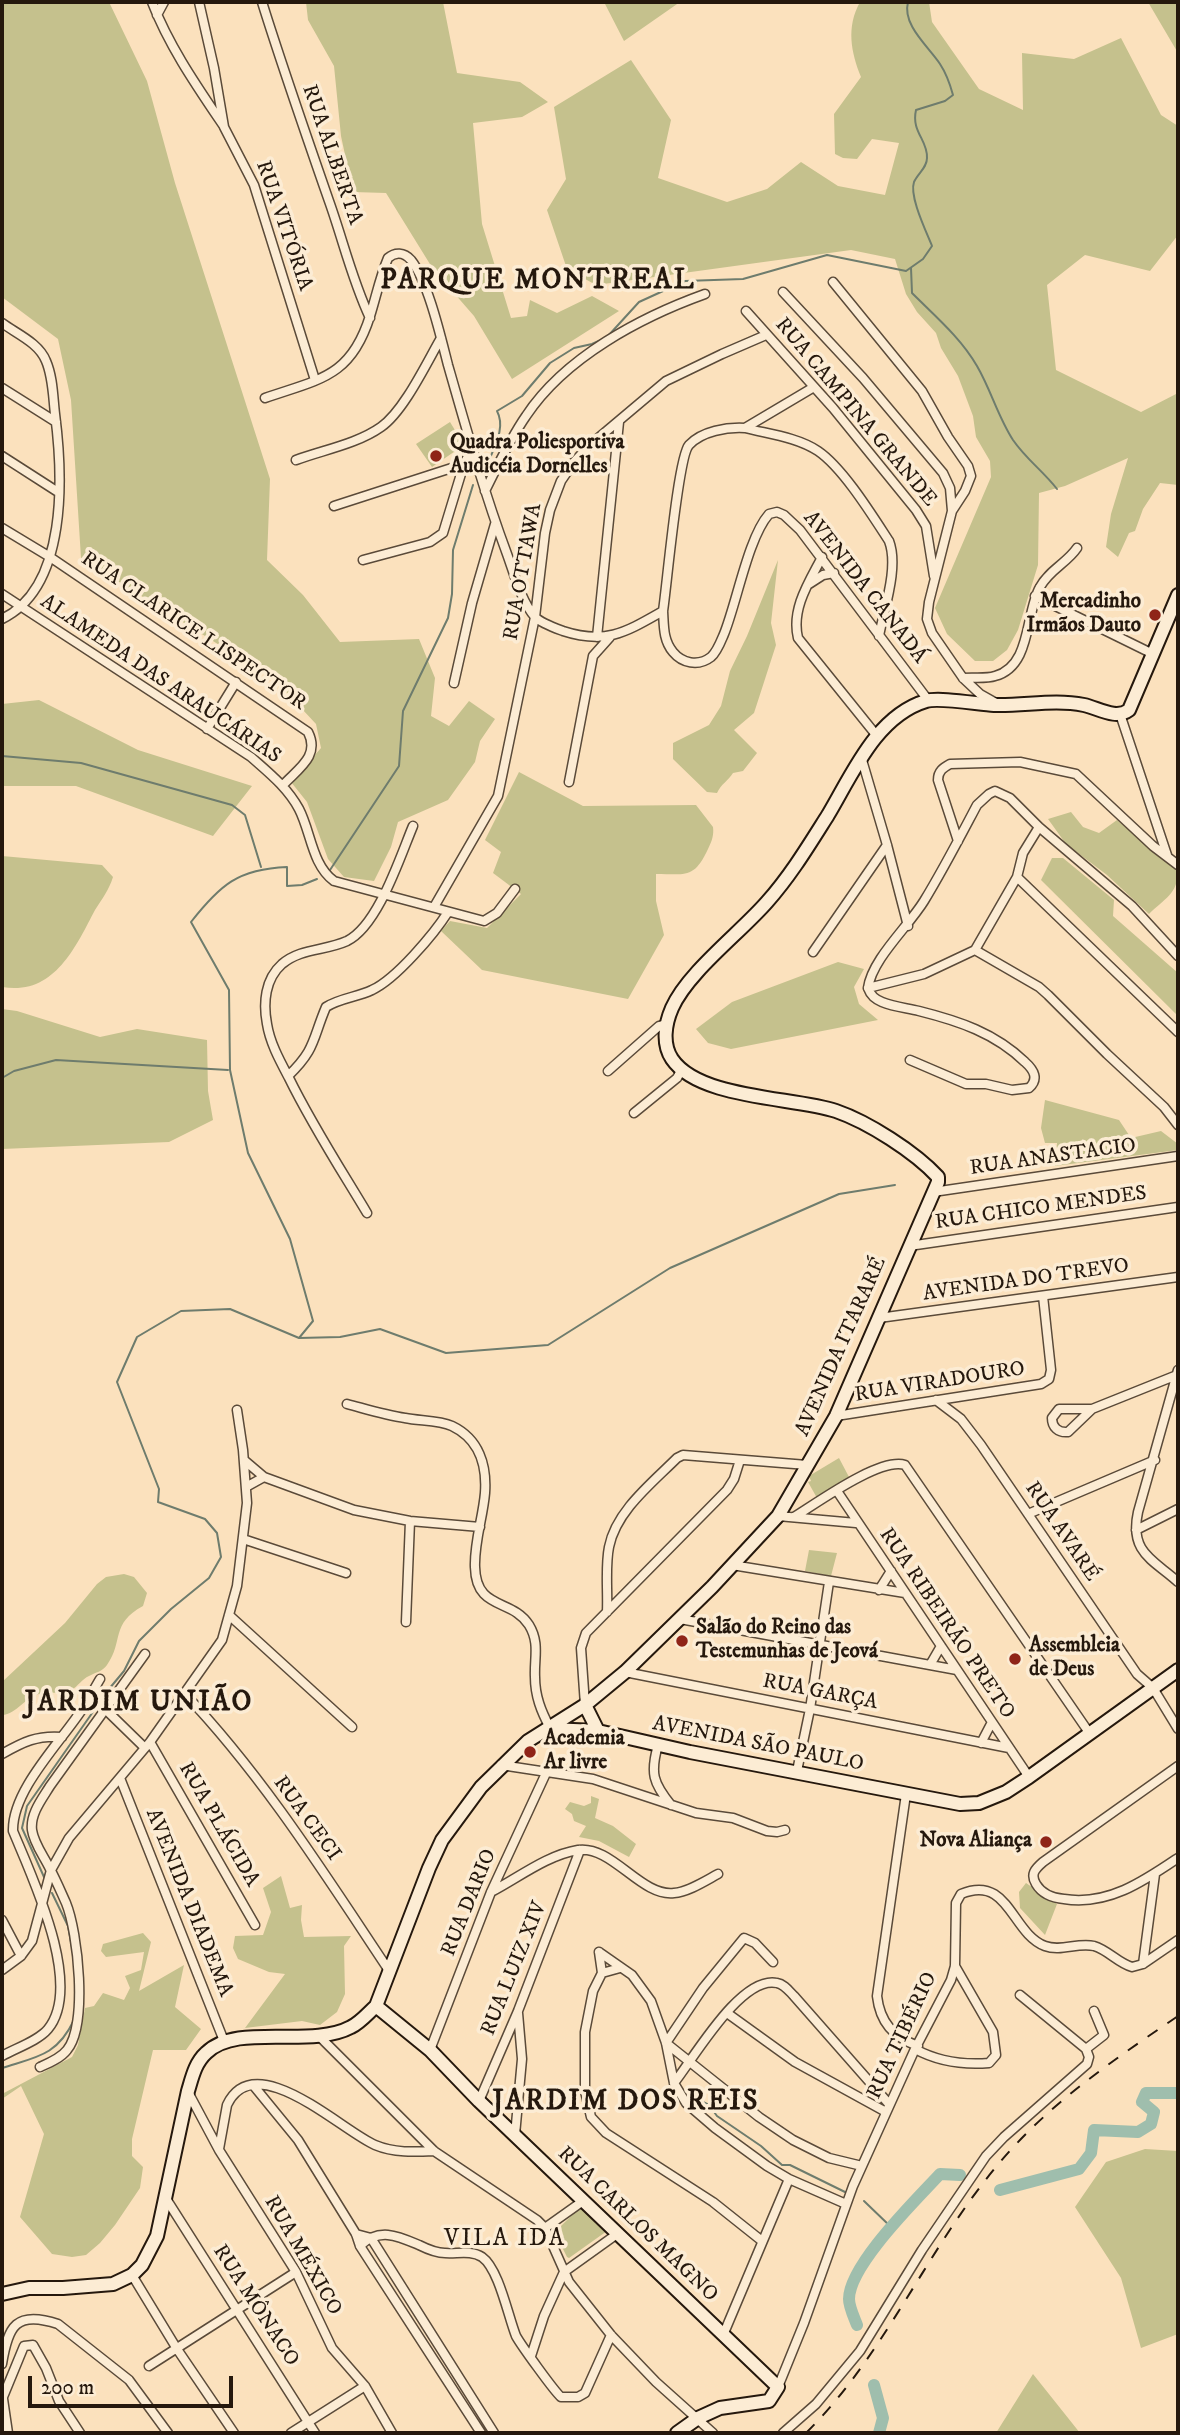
<!DOCTYPE html>
<meta charset="utf-8">
<style>
body{margin:0}
#map{position:relative;width:1180px;height:2435px;overflow:hidden;background:#fbe1bd;font-family:"IM FELL DW Pica",serif}
canvas{display:block}
.frame{position:absolute;inset:0;border:4px solid #25180d;pointer-events:none}
.scale{position:absolute;left:28px;top:2376px;width:205px;height:32px;box-sizing:border-box;border:4px solid #25180d;border-top:0;padding-left:9px;font-size:21px;line-height:24px;white-space:nowrap;color:#25180d;-webkit-text-stroke:5px #fcecd4;paint-order:stroke}
</style>
<div id="map">
<canvas width="1180" height="2435"></canvas>
<div class="frame"></div>
<div class="scale">200 m</div>
</div>
<script>
const c = document.querySelector('canvas').getContext('2d');
c.lineJoin = 'round';
function fill(path, color) {
  c.fillStyle = color;
  c.fill(path, 'evenodd');
}
function trace(path, color, width, dash) {
  c.strokeStyle = color;
  c.lineWidth = width;
  c.lineCap = dash ? 'butt' : 'round';
  c.setLineDash(dash || []);
  c.stroke(path);
}
function drawText(font, color, halo, rows, align = 'center') {
  c.font = font + ' "IM FELL DW Pica",serif';
  c.lineWidth = 7;
  c.setLineDash([]);
  c.textBaseline = 'middle';
  c.strokeStyle = halo;
  c.fillStyle = color;
  for (const [text, x, y, turn = 0] of rows) {
    c.save();
    c.translate(x, y);
    c.rotate((+turn || 0) * Math.PI / 180);
    c.textAlign = isNaN(turn) ? turn : align;
    if (halo) c.strokeText(text, 0, 0);
    c.fillText(text, 0, 0);
    c.restore();
  }
}
fill(new Path2D(`
 M 2,2 L 109,2 L 147,81 L 175,183 L 270,479 L 267,560 L 303,595 L 340,642 L 419,639 L 435,678 L 431,716 L 449,726 L 469,701 L 495,719 L 480,741 L 475,762 L 448,800 L 398,822 L 391,847 L 374,881 L 344,877 L 328,859 L 307,802 L 291,782 L 321,748 L 316,724 L 275,680 L 81,558 L 71,400 L 58,339 L 2,297 Z
 M 306,2 L 443,2 L 457,73 L 520,82 L 548,102 L 522,117 L 473,123 L 482,224 L 511,318 L 527,316 L 530,300 L 557,313 L 592,296 L 619,311 L 512,379 L 474,316 L 433,269 L 386,193 L 353,192 L 341,136 L 334,66 L 308,20 Z
 M 604,2 L 680,2 L 624,41 Z
 M 860,2 L 929,2 L 932,22 L 979,89 L 1023,110 L 1022,53 L 1074,59 L 1121,38 L 1161,115 L 1178,126 L 1178,235 L 1150,271 L 1085,255 L 1047,285 L 1056,370 L 1141,412 L 1178,393 L 1178,485 L 1160,483 L 1143,509 L 1135,531 L 1129,533 L 1118,557 L 1106,547 L 1111,514 L 1128,458 L 1065,486 L 1039,493 L 1038,565 L 1018,630 L 1007,650 L 993,661 L 975,661 L 947,634 L 935,608 L 991,477 L 990,461 L 976,437 L 973,416 L 958,376 L 941,348 L 936,333 L 917,312 L 906,294 L 895,259 L 851,250 L 596,285 L 567,269 L 547,210 L 566,179 L 554,107 L 631,60 L 671,120 L 658,178 L 727,202 L 767,189 L 801,162 L 838,186 L 885,195 L 899,143 L 872,139 L 857,159 L 843,158 L 835,154 L 834,114 L 861,77 C 851,52 846,27 860,2 Z
 M 1148,2 L 1178,2 L 1178,53 Z
 M 450,422 L 464,445 L 432,467 L 416,444 Z
 M 778,560 L 771,623 L 776,645 L 754,713 L 734,730 L 757,753 L 743,771 L 733,773 C 728,781 721,784 717,793 L 707,792 L 673,759 L 673,743 L 709,725 L 721,706 L 730,671 L 747,636 Z
 M 39,700 L 138,750 L 252,786 L 213,836 L 76,786 L 2,786 L 2,704 Z
 M 519,772 L 583,806 L 696,805 L 713,827 C 714,835 712,841 708,849 C 694,879 686,874 656,874 L 656,901 L 664,935 L 628,999 L 482,970 L 441,931 L 450,921 L 487,928 L 521,894 L 493,873 L 501,852 L 485,840 Z
 M 1071,812 L 1083,827 L 1099,833 L 1117,820 L 1178,871 C 1178,894 1164,899 1149,914 L 1107,875 L 1066,844 L 1048,819 Z
 M 2,856 L 102,865 L 113,877 C 109,890 102,899 95,910 C 75,948 54,996 2,987 Z
 M 1052,858 L 1063,858 L 1114,900 L 1113,916 L 1178,973 L 1178,1016 L 1041,880 Z
 M 838,962 L 864,969 L 854,987 L 859,1004 L 878,1020 L 731,1049 L 708,1043 L 696,1029 L 732,1002 Z
 M 2,1009 L 17,1011 L 100,1037 L 137,1029 L 207,1040 L 208,1091 L 213,1120 L 169,1142 L 2,1149 Z
 M 1045,1100 L 1119,1120 L 1131,1138 L 1161,1131 L 1178,1144 L 1178,1150 L 1055,1166 L 1057,1143 L 1045,1143 L 1041,1128 Z
 M 839,1458 L 849,1477 L 817,1498 L 808,1482 L 811,1481 L 809,1476 Z
 M 809,1550 L 837,1553 L 831,1576 L 805,1571 Z
 M 124,1574 L 134,1577 L 147,1593 L 143,1606 C 110,1624 124,1641 107,1665 C 102,1672 96,1672 89,1676 C 82,1679 78,1686 72,1690 C 61,1695 50,1691 39,1694 C 25,1697 17,1714 2,1715 L 2,1682 L 65,1623 L 97,1584 L 106,1577 Z
 M 591,1796 L 599,1799 L 595,1818 L 613,1826 L 636,1844 L 629,1857 L 599,1841 L 579,1837 L 586,1826 L 574,1821 L 572,1814 L 565,1809 L 570,1802 L 584,1806 L 591,1803 Z
 M 281,1876 L 290,1908 L 302,1905 L 301,1920 L 304,1937 L 351,1936 L 344,1946 L 345,1994 L 337,2012 L 320,2025 L 302,2021 L 245,2028 L 285,1974 L 269,1972 L 238,1959 L 233,1948 L 235,1936 L 263,1935 L 271,1912 L 263,1888 Z
 M 1026,1883 L 1057,1904 L 1045,1935 L 1020,1908 L 1019,1892 Z
 M 143,1933 L 151,1942 L 139,1991 L 184,1965 L 175,2007 L 201,2029 L 186,2050 L 153,2050 L 132,2139 L 132,2156 L 143,2167 L 140,2188 L 115,2225 L 100,2243 L 86,2255 L 72,2257 L 52,2254 L 20,2217 L 44,2134 L 21,2086 L 2,2099 L 2,2094 L 72,2057 L 78,2045 L 85,2008 L 94,2006 L 103,1993 L 124,2000 L 130,1988 L 125,1976 L 141,1970 L 144,1952 L 106,1957 L 101,1951 L 103,1944 Z
 M 1145,2149 L 1178,2151 L 1178,2334 L 1141,2348 L 1121,2278 L 1075,2207 L 1106,2162 Z
 M 586,2208 L 607,2231 L 569,2258 L 567,2257 L 558,2239 L 558,2229 L 578,2209 Z
 M 1033,2374 L 1080,2433 L 996,2433 Z`), '#c5c18d');
trace(new Path2D(`
 M 911,268 L 912,293 C 935,316 961,338 977,366 C 991,390 998,417 1013,440 C 1026,459 1043,471 1057,489
 M 608,336 L 639,302 L 685,281 L 743,279 L 827,255 L 906,271 L 923,259 L 932,246 C 926,231 909,196 914,182 C 918,173 927,168 927,158 C 928,140 911,132 916,110 L 945,101 L 953,95 C 950,84 946,73 940,64 C 928,46 902,25 908,2
 M 488,463 C 494,447 506,428 497,411 L 522,396 L 550,363 L 574,348 L 592,344 L 603,339
 M 2,756 L 81,763 L 232,805 L 245,815 L 261,867
 M 330,870 L 399,766 L 403,711 L 448,618 L 452,594 L 453,550 L 473,485
 M 2,1078 L 14,1071 L 56,1060 L 228,1070
 M 299,1338 L 340,1337 L 380,1329 L 446,1353 L 548,1345 L 670,1268 L 839,1194 L 895,1185
 M 44,1877 L 22,1828 L 27,1806 L 109,1689 L 124,1671 L 139,1641 L 171,1609 L 209,1578 L 221,1557 L 217,1533 L 205,1519 L 158,1502 L 159,1489 L 117,1382 L 137,1337 L 181,1311 L 230,1309 L 299,1338 L 313,1321 L 290,1239 L 248,1153 L 230,1070 L 229,990 L 191,922 C 220,885 238,869 287,867 L 287,886 L 302,885 L 317,879
 M 52,1893 L 68,1926 L 74,1958
 M 2,2068 C 36,2057 57,2056 74,2020
 M 689,2091 L 693,2097 L 709,2105 L 717,2116 L 761,2146 L 782,2165 L 790,2165 L 845,2192
 M 864,2201 L 891,2227`), '#6e7c6d', 2);
trace(new Path2D(`
 M 1000,2190 L 1079,2169 L 1091,2153 L 1094,2130 L 1138,2132 L 1151,2124 L 1154,2112 L 1142,2102 L 1146,2093 L 1178,2093
 M 857,2325 C 854,2317 849,2307 849,2299 C 849,2265 917,2199 940,2174 L 960,2175
 M 874,2385 L 883,2418 L 879,2433`), '#9fbead', 12);
const street = new Path2D(`
 M 152,2 C 169,46 196,85 223,125
 M 199,2 L 214,68 L 224,127 L 254,185 L 315,380
 M 262,2 C 283,69 306,135 329,201 C 343,240 352,280 370,318
 M 157,15 L 164,2
 M 833,282 L 922,391 L 948,437 L 968,466 L 971,476 L 965,491 L 952,511 L 929,602 L 927,619 L 932,633 L 963,678 L 980,694 L 996,703
 M 783,292 L 863,378 L 943,473 L 950,488 L 952,511
 M 746,311 L 833,408 L 916,510 L 926,526 L 934,576
 M 2,323 C 17,334 39,343 46,361 C 53,377 53,397 55,414 C 63,476 68,587 2,619
 M 814,387 L 745,428 C 727,427 702,431 689,445 C 678,457 667,585 663,611 C 664,626 663,640 673,652 C 682,663 698,667 711,657 C 717,652 721,641 724,634 C 737,602 748,538 769,514 L 777,512 L 784,515 L 800,530 L 928,700
 M 2,388 L 56,422
 M 265,398 C 320,379 351,377 370,316 C 376,297 380,277 388,258 C 395,252 404,252 411,260 C 428,281 441,338 448,365 C 466,428 484,492 507,554 C 514,573 521,601 535,617 C 541,623 555,628 563,631 C 606,645 626,632 663,611
 M 745,428 C 768,434 797,437 818,451 C 843,468 872,515 889,541 C 899,567 884,609 879,636
 M 2,456 L 58,492
 M 296,460 C 323,450 357,444 381,427 C 404,411 427,362 441,338
 M 485,491 C 498,465 510,439 526,416 C 565,357 641,317 705,294
 M 334,506 L 464,464 L 472,449
 M 2,528 L 50,557 L 308,732 C 320,756 299,768 283,785
 M 822,557 C 809,582 791,609 798,638 L 877,736
 M 363,560 L 430,542 L 443,533 L 464,464
 M 809,584 L 823,575 L 834,573
 M 2,594 L 251,757 C 269,773 287,787 299,809 C 311,832 312,865 334,881 L 484,921 L 497,913 L 515,889
 M 1035,596 L 1153,654
 M 597,637 L 619,422
 M 963,678 C 973,677 986,679 995,676 C 1032,666 1025,613 1040,587 C 1049,570 1067,563 1077,548
 M 454,683 L 472,603 L 495,524
 M 1120,714 L 1167,855
 M 207,729 L 236,682
 M 862,760 L 887,845 L 908,926
 M 569,782 L 593,656 L 610,637
 M 958,841 L 938,780 C 938,771 943,768 950,764 L 1020,762 L 1076,774 L 1153,846 L 1178,865
 M 1017,877 L 1178,1032
 M 434,907 L 498,796 L 535,617 L 545,533 L 550,510 L 561,481 L 574,462 L 590,445 L 666,381 L 722,354 L 766,335
 M 975,950 L 1039,987 L 1048,995 L 1107,1054 L 1164,1107 L 1178,1125
 M 975,950 L 1017,877 L 1023,853 L 1039,827
 M 813,952 L 887,845
 M 868,988 C 872,959 908,927 924,901 C 943,870 960,837 977,805 L 989,794 L 995,791 L 1010,798 L 1039,827 L 1132,906 L 1178,956
 M 868,988 C 871,996 875,999 882,1002 C 894,1007 907,1008 919,1011 C 959,1021 995,1033 1025,1062 C 1034,1070 1039,1079 1029,1088 L 1012,1090 L 986,1084 L 966,1084 L 910,1060
 M 868,988 L 924,974 L 975,950
 M 608,1071 L 659,1026 L 666,1024
 M 288,1076 C 316,1049 312,1040 326,1007 C 340,998 358,997 372,990 C 396,979 434,934 448,912
 M 634,1113 L 677,1078 L 682,1069
 M 933,1192 L 1178,1156
 M 367,1213 C 340,1168 312,1125 289,1078 C 280,1061 270,1043 267,1024 C 263,1003 265,979 282,964 C 301,948 325,951 347,941 C 378,926 400,857 413,826
 M 909,1246 L 1178,1207
 M 879,1318 L 1178,1277
 M 1178,1370 L 1138,1512 C 1129,1553 1154,1560 1178,1582
 M 936,1400 L 961,1419 L 981,1445 L 1137,1674 L 1153,1688 L 1178,1729
 M 347,1404 C 366,1409 385,1415 405,1418 C 419,1421 439,1420 452,1426 C 479,1439 487,1465 485,1493 C 483,1517 474,1543 475,1567 C 476,1611 512,1598 529,1625 C 540,1643 534,1658 535,1677 C 535,1696 541,1711 550,1728
 M 1092,1409 L 1059,1409 L 1052,1418 C 1052,1427 1058,1433 1068,1432 L 1092,1409 L 1177,1375
 M 836,1416 L 1041,1384 L 1049,1379 L 1051,1370 L 1043,1296
 M 244,1460 L 264,1477 L 246,1487
 M 264,1477 L 354,1510 L 410,1521 L 480,1527
 M 837,1491 L 1029,1777
 M 1028,1514 L 1155,1460
 M 778,1516 L 856,1523
 M 794,1517 C 817,1503 880,1457 905,1465 L 1090,1734
 M 1136,1530 L 1178,1509
 M 243,1539 L 346,1573
 M 732,1565 L 905,1593
 M 879,1590 L 891,1571
 M 607,1612 C 608,1591 605,1567 609,1547 C 616,1511 652,1483 677,1458 L 683,1455 L 807,1465
 M 229,1615 L 352,1727
 M 680,1619 L 957,1670
 M 406,1622 L 410,1521
 M 930,1665 L 941,1646
 M 625,1672 L 1009,1748
 M 184,1693 C 264,1777 326,1876 390,1972
 M 585,1705 L 581,1648 L 586,1633 L 727,1490 L 734,1479 L 740,1460
 M 105,1709 L 145,1748
 M 150,1742 L 255,1925
 M 981,1743 L 992,1722
 M 658,1745 C 650,1773 653,1783 671,1805
 M 2,1754 C 23,1742 37,1735 62,1737
 M 501,1765 L 593,1779 L 696,1813 L 733,1818 L 767,1831 L 777,1832 L 785,1830
 M 1178,1766 L 1043,1862 C 1035,1869 1030,1874 1036,1884 C 1042,1894 1052,1898 1064,1899 C 1108,1906 1144,1881 1178,1858
 M 797,1771 L 810,1709 L 829,1582
 M 120,1778 L 224,2041
 M 906,1794 L 877,1996 C 880,2022 893,2037 918,2046
 M 491,1892 C 518,1878 547,1855 578,1850 C 612,1845 641,1897 674,1893 C 688,1892 705,1881 718,1874
 M 2,1920 L 21,1956
 M 599,1952 L 632,1975 L 651,2001 L 666,2043 L 674,2083 L 686,2103 L 715,2128 L 767,2166 L 789,2179 L 846,2204
 M 599,1952 L 602,1973
 M 1143,1964 L 1155,1874
 M 620,1968 L 602,1973 L 593,1991 L 585,2032 L 585,2091 L 591,2117 L 606,2133 L 713,2202 L 762,2241
 M 2,1970 L 21,1956 L 32,1941 L 51,1870 L 69,1838 L 150,1742 L 222,1640 L 237,1586 L 247,1503 L 243,1450 L 237,1410
 M 1020,1995 L 1086,2049
 M 727,2013 L 795,2062 L 886,2112
 M 319,2036 L 434,2151 L 537,2220 L 545,2228 L 569,2282 L 611,2335 L 656,2382 L 713,2433
 M 666,2043 L 759,2117 L 793,2140 L 829,2158 L 862,2166
 M 666,2043 L 703,1988 L 744,1938 L 755,1943 L 773,1962
 M 915,2049 C 937,2061 964,2065 989,2063 L 996,2055 L 993,2032 L 955,1966
 M 1086,2049 L 1104,2035 L 1094,2011
 M 430,2050 L 491,1892 L 547,1771
 M 2,2056 C 16,2048 38,2041 48,2029 C 84,1985 32,1877 13,1831 C 12,1790 61,1742 83,1708 C 89,1699 94,1689 100,1679
 M 40,2067 C 49,2063 61,2058 67,2050 C 88,2025 78,1932 66,1903 C 61,1892 56,1880 50,1869 C 44,1856 34,1844 32,1830 C 30,1814 42,1799 50,1786 L 145,1654
 M 674,2083 C 694,2058 741,1975 777,1983 C 784,1984 789,1991 794,1996 L 889,2104
 M 253,2085 L 298,2140 L 356,2234 L 360,2246 L 481,2433
 M 188,2092 L 219,2150 L 296,2272 L 332,2348 L 365,2386 L 392,2433
 M 479,2101 L 518,2011 L 580,1850
 M 515,2135 L 522,2059 L 518,2013
 M 219,2149 L 227,2105 C 255,2046 342,2131 375,2145 C 394,2153 414,2152 434,2151
 M 165,2197 L 315,2433
 M 545,2228 L 583,2201
 M 356,2234 L 371,2238 L 494,2433
 M 360,2246 C 379,2227 398,2236 419,2245 C 427,2249 436,2253 445,2253 C 457,2254 471,2250 482,2257 C 499,2269 508,2316 516,2336 C 521,2345 554,2391 561,2397 L 578,2397 L 585,2393 L 611,2335
 M 132,2275 L 177,2349 L 234,2433
 M 724,2333 L 789,2179
 M 531,2356 L 544,2316 L 564,2272 L 617,2234
 M 2,2364 C 8,2326 16,2310 58,2324 L 129,2380 L 168,2433
 M 149,2366 L 296,2272
 M 778,2387 L 804,2323 L 853,2186 L 915,2049 L 951,1980 L 955,1966 L 956,1903 L 961,1894 C 1009,1874 1011,1933 1045,1946 C 1061,1952 1078,1942 1094,1946 C 1108,1950 1118,1963 1132,1967 L 1143,1964 L 1178,1940
 M 2,2392 L 8,2433
 M 3,2397 L 24,2346 L 33,2345 L 46,2368 L 59,2401 L 80,2433
 M 291,2433 L 365,2386
 M 783,2433 L 816,2404 L 860,2351 L 922,2250 L 986,2156 L 1004,2137 L 1087,2064 L 1089,2057 L 1086,2049`);
const secondary = new Path2D(`
 M 585,1705 L 598,1731
 M 548,1729 L 598,1731 L 690,1752 L 960,1804 L 979,1803 L 1006,1792 L 1029,1777 L 1178,1670
 M 376,2006 L 430,2050 L 479,2101 L 778,2387 L 769,2401 L 720,2408 L 698,2418 L 677,2433
 M 2,2294 L 29,2288 L 63,2288 L 113,2284 L 132,2275 L 142,2265 L 157,2236 L 188,2091 C 192,2078 195,2063 206,2053 C 237,2022 310,2049 351,2027 C 361,2022 368,2013 376,2006 L 429,1868 L 442,1840 L 481,1787 L 528,1741 L 585,1705 L 625,1672 L 712,1587 L 778,1516 L 836,1416 L 938,1182 L 938,1177 C 915,1152 868,1122 836,1111 C 793,1097 699,1099 672,1059 C 662,1044 665,1024 672,1008 C 688,972 740,933 767,902 C 791,875 809,845 828,815 C 852,775 876,716 926,701 C 939,697 978,704 994,705 C 1025,706 1054,699 1084,705 C 1098,708 1116,720 1129,710 L 1178,595`);
trace(street, '#5a4a39', 11);
trace(secondary, '#25180d', 16);
trace(street, '#fcecd4', 8);
trace(secondary, '#fcecd4', 12);
trace(new Path2D(`
 M 806,2433 C 886,2354 928,2246 1001,2161 C 1051,2102 1115,2059 1178,2016`), '#25180d', 2, [12, 12]);
for (const [x, y, r, color] of [
 [436,456,7,"#8f2418"],
 [1155,615,7,"#8f2418"],
 [682,1641,7,"#8f2418"],
 [1015,1659,7,"#8f2418"],
 [530,1752,7,"#8f2418"],
 [1046,1842,7,"#8f2418"]
]) {
  const dot = new Path2D();
  dot.arc(x, y, r, 0, 2 * Math.PI);
  c.fillStyle = color;
  c.fill(dot);
  trace(dot, '#fcecd4', 2.5);
}
drawText('21px', '#25180d', '#fcecd4', [
 ["RUA ALBERTA",331,155,71],
 ["RUA VITÓRIA",283,226,71],
 ["RUA CAMPINA GRANDE",855,413,50],
 ["RUA OTTAWA",524,572,-80],
 ["AVENIDA CANADÁ",864,588,52],
 ["RUA CLARICE LISPECTOR",193,632,34],
 ["ALAMEDA DAS ARAUCÁRIAS",160,680,34],
 ["RUA ANASTACIO",1053,1158,-8],
 ["RUA CHICO MENDES",1041,1209,-8],
 ["AVENIDA DO TREVO",1026,1281,-8],
 ["AVENIDA ITARARÉ",842,1347,-66],
 ["RUA VIRADOURO",940,1383,-9],
 ["RUA AVARÉ",1061,1532,56],
 ["RUA RIBEIRÃO PRETO",946,1624,56],
 ["RUA GARÇA",820,1693,11],
 ["AVENIDA SÃO PAULO",758,1745,11],
 ["RUA CECI",306,1819,54],
 ["RUA PLÁCIDA",218,1825,60],
 ["AVENIDA DIADEMA",188,1903,68],
 ["RUA DARIO",470,1903,-68],
 ["RUA LUIZ XIV",515,1969,-68],
 ["RUA TIBÉRIO",903,2036,-65],
 ["RUA CARLOS MAGNO",637,2225,44],
 ["RUA MÉXICO",302,2256,60],
 ["RUA MÔNACO",255,2306,57]
]);
drawText('bold 21px', '#25180d', '#fcecd4', [
 ["Quadra Poliesportiva",450,444],
 ["Audicéia Dornelles",450,468],
 ["Mercadinho",1141,603,"right"],
 ["Irmãos Dauto",1141,627,"right"],
 ["Salão do Reino das",696,1629],
 ["Testemunhas de Jeová",696,1653],
 ["Assembleia",1029,1647],
 ["de Deus",1029,1671],
 ["Academia",544,1740],
 ["Ar livre",544,1764],
 ["Nova Aliança",1032,1842,"right"]
], 'left');
c.letterSpacing = '2px';
drawText('24px', '#25180d', '#fcecd4', [
 ["VILA IDA",505,2240]
]);
c.letterSpacing = '0px';
c.letterSpacing = '2px';
drawText('bold 28px', '#25180d', '#fcecd4', [
 ["PARQUE MONTREAL",538,282],
 ["JARDIM UNIÃO",139,1704],
 ["JARDIM DOS REIS",626,2103]
]);
c.letterSpacing = '0px';
</script>
